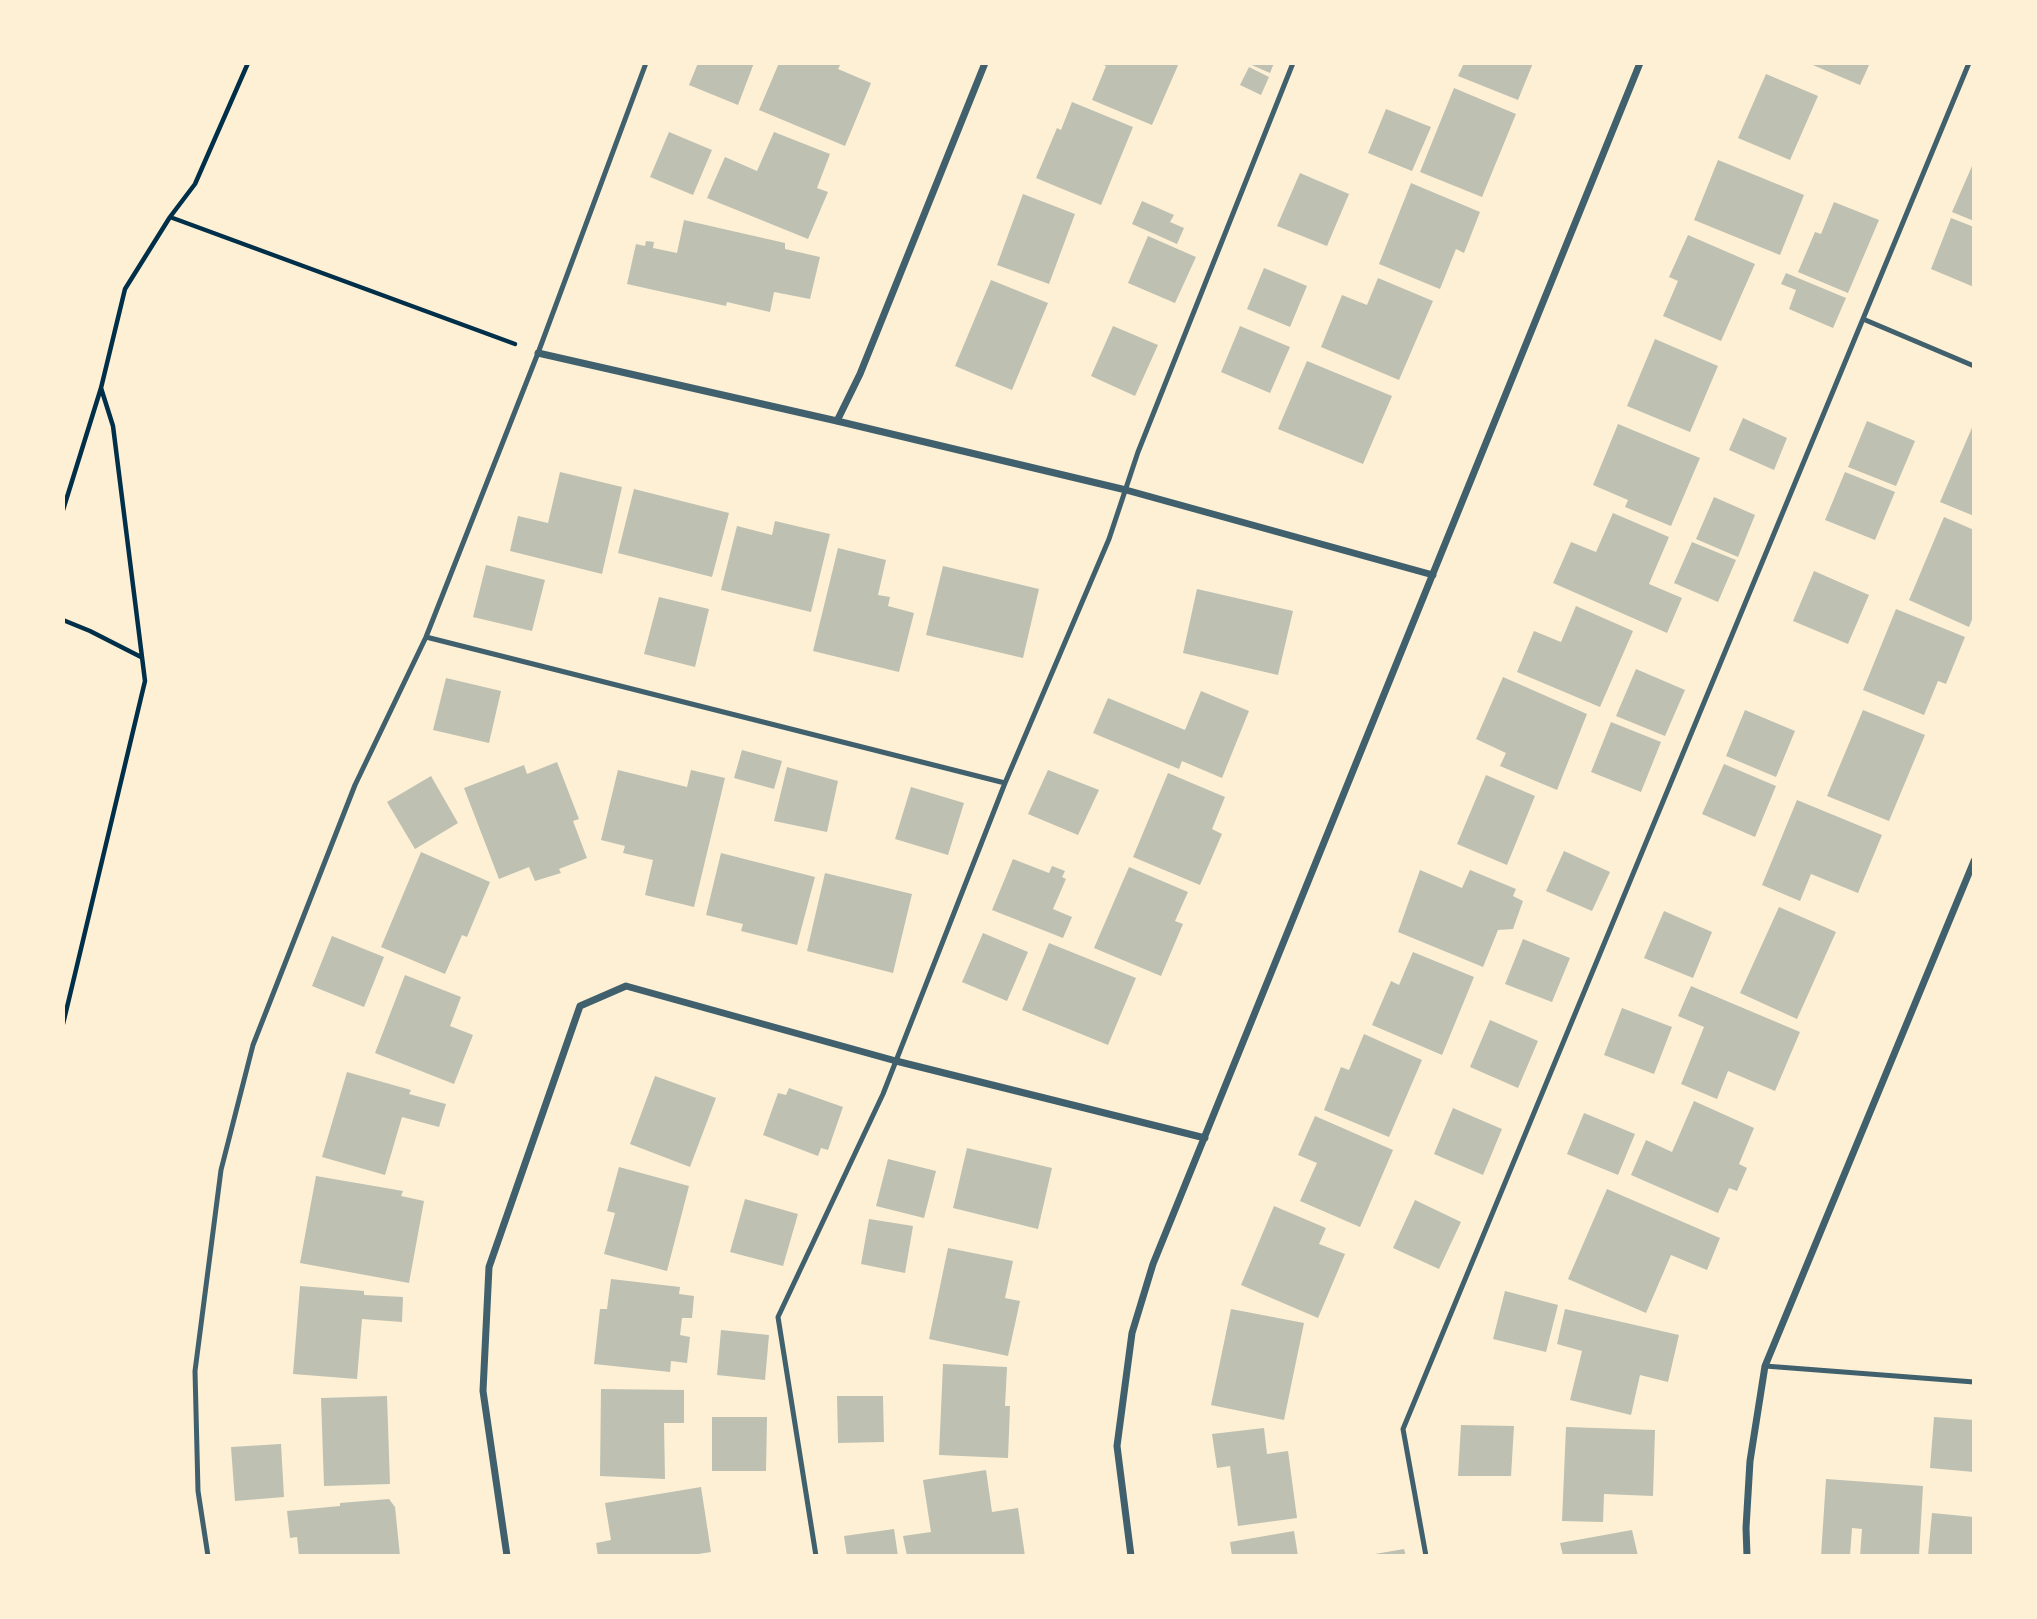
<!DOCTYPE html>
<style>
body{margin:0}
#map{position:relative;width:2037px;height:1619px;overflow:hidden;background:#fdf0d5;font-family:Raleway,sans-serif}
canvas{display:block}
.frame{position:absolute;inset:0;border:65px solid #fdf0d5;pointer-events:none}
</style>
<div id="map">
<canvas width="2037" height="1619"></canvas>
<div class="frame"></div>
</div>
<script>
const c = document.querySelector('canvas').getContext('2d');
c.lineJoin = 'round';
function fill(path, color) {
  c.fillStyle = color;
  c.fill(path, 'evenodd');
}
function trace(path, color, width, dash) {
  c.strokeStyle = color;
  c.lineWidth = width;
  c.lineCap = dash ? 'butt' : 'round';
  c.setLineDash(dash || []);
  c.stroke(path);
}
fill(new Path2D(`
 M 698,63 L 754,63 L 738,105 L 689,85 Z
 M 779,63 L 841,63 L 838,69 L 871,83 L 845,146 L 759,110 Z
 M 1098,63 L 1179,63 L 1152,125 L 1092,100 L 1106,66 Z
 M 1247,63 L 1274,63 L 1270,73 Z
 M 1464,63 L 1533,63 L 1518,100 L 1458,76 Z
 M 1808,63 L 1870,63 L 1860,85 Z
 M 1249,67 L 1269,77 L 1261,95 L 1240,85 Z
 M 1766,74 L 1818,96 L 1790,160 L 1738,138 Z
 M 1454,88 L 1516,114 L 1482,197 L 1420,172 Z
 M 1072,102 L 1133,127 L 1101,205 L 1036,178 L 1057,128 L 1061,130 Z
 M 1386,109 L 1431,127 L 1412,171 L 1368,153 Z
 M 669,132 L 712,150 L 693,195 L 650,177 Z
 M 774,132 L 830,154 L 817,188 L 828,192 L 808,239 L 707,198 L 725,157 L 757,171 Z
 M 1718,160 L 1804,195 L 1780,255 L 1694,220 Z
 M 1972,166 L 1974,167 L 1974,221 L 1952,212 Z
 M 1300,173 L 1349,194 L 1327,246 L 1277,226 Z
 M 1411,183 L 1480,212 L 1464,253 L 1456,249 L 1440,289 L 1379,264 Z
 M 1023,194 L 1075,214 L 1049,284 L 997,265 Z
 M 1142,201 L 1174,215 L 1170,222 L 1184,228 L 1177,244 L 1132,224 Z
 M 1834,202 L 1879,220 L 1848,293 L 1798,272 L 1815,232 L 1821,234 Z
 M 1951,218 L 1974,227 L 1974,287 L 1931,269 Z
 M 684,220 L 785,243 L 785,249 L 820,257 L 810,299 L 774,292 L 770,312 L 727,302 L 726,306 L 627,284 L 636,244 L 645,246 L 646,241 L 654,242 L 653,248 L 677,253 Z
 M 1688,235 L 1755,264 L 1721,341 L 1663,316 L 1678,281 L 1669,277 Z
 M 1148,236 L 1196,257 L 1175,303 L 1128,283 Z
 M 1264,268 L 1307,286 L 1290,327 L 1247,309 Z
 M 1786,273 L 1846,298 L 1833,328 L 1789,309 L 1796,290 L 1781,284 Z
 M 1378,278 L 1433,301 L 1399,380 L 1321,347 L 1342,295 L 1367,305 Z
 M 991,280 L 1048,303 L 1012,390 L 955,366 Z
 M 1113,326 L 1158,345 L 1135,396 L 1091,376 Z
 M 1240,326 L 1290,347 L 1270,393 L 1221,372 Z
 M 1655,339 L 1718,366 L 1690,432 L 1627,406 Z
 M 1307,361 L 1392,396 L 1363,464 L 1278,429 Z
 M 1743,418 L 1787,438 L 1774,470 L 1729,450 Z
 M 1867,421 L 1915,441 L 1896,486 L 1848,467 Z
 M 1974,423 L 1974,516 L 1940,502 Z
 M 1618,424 L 1700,458 L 1671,526 L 1625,507 L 1628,500 L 1593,485 Z
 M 560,472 L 622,487 L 602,574 L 510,551 L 518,516 L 548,523 Z
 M 1845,472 L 1895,492 L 1875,540 L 1825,520 Z
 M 634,489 L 729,513 L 712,577 L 618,553 Z
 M 1714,497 L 1755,515 L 1738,557 L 1696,539 Z
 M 1613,513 L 1669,537 L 1649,584 L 1682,598 L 1667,633 L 1553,583 L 1571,542 L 1596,552 Z
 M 1944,517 L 1974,530 L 1974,615 L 1969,627 L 1909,600 Z
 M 775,521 L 830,534 L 811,612 L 721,590 L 737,526 L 772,535 Z
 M 1692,542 L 1736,560 L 1718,602 L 1674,583 Z
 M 838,548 L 886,560 L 878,595 L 890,597 L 888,606 L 914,613 L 899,672 L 813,651 Z
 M 486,565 L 545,580 L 532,631 L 473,617 Z
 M 943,566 L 1039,589 L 1023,658 L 926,635 Z
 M 1814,571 L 1869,595 L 1848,644 L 1793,621 Z
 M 1197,589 L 1293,611 L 1278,675 L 1183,653 Z
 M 659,597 L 709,609 L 695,667 L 644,654 Z
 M 1576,606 L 1633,631 L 1600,707 L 1517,672 L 1534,631 L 1561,642 Z
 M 1896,609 L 1965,637 L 1946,684 L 1938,681 L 1924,715 L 1863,690 Z
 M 1636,669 L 1685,690 L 1665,736 L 1616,716 Z
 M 1503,677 L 1587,714 L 1557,790 L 1500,766 L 1506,753 L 1476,739 Z
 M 446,678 L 501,691 L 489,743 L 433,730 Z
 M 1201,691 L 1249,711 L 1222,778 L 1182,761 L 1179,769 L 1093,733 L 1108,698 L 1185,730 Z
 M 1745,710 L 1795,731 L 1776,777 L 1726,756 Z
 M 1863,710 L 1925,735 L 1889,821 L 1827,796 Z
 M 1611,722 L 1661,742 L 1641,792 L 1591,772 Z
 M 742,750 L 782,761 L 774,789 L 734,778 Z
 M 557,762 L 579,819 L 573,821 L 587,858 L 559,869 L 561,873 L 535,881 L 529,867 L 499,879 L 464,788 L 524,765 L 527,774 Z
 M 1724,764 L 1776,786 L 1755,837 L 1702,814 Z
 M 787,767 L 838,781 L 827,832 L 774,821 Z
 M 618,770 L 687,787 L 691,770 L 725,778 L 694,907 L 645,895 L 653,860 L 623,853 L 625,846 L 601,840 Z
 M 1048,770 L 1099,790 L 1078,835 L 1028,814 Z
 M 1168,773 L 1225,797 L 1212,829 L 1222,834 L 1200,885 L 1133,857 Z
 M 1486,775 L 1535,796 L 1507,865 L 1457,844 Z
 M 431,776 L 458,823 L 415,849 L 387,802 Z
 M 911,787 L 964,803 L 948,855 L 895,839 Z
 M 1797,800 L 1882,835 L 1858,893 L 1811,874 L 1800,901 L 1762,885 Z
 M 1564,851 L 1610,872 L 1592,911 L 1546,891 Z
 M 421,852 L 490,882 L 467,937 L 462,935 L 445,974 L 381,947 Z
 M 721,853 L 815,877 L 797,945 L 741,931 L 743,924 L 706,915 Z
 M 1013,859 L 1049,873 L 1052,866 L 1065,871 L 1062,877 L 1066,879 L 1053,909 L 1072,917 L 1063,938 L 992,910 Z
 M 1129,867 L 1188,892 L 1175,921 L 1183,924 L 1161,976 L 1094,948 Z
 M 1420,870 L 1462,888 L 1470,870 L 1516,889 L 1513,896 L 1523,901 L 1513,929 L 1498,930 L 1483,967 L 1398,932 Z
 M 825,873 L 912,894 L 893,973 L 807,951 Z
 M 1779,907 L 1836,932 L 1797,1019 L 1740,993 Z
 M 1664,911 L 1712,932 L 1693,978 L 1644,958 Z
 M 983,933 L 1028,952 L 1007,1001 L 962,982 Z
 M 332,936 L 384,957 L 364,1007 L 312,986 Z
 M 1523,939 L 1570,958 L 1552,1002 L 1505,984 Z
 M 1049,943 L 1136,978 L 1108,1045 L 1022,1010 Z
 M 1413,952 L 1474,977 L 1442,1055 L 1372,1025 L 1391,981 L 1399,985 Z
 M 405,975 L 461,997 L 450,1026 L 473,1035 L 454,1084 L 375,1053 Z
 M 1691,986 L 1800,1032 L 1775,1091 L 1728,1071 L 1717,1099 L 1681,1084 L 1704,1027 L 1678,1016 Z
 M 1622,1008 L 1672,1027 L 1654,1074 L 1604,1055 Z
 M 1490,1020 L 1538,1041 L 1518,1088 L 1470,1067 Z
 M 1364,1034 L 1422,1060 L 1389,1137 L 1324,1110 L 1341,1067 L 1349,1070 Z
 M 347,1072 L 411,1090 L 409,1094 L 446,1104 L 439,1127 L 402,1117 L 385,1175 L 322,1157 Z
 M 655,1076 L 716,1098 L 690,1167 L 630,1144 Z
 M 789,1088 L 843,1107 L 828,1150 L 821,1148 L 818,1156 L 763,1135 L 778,1093 L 786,1095 Z
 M 1694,1101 L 1754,1128 L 1739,1164 L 1747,1168 L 1737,1191 L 1729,1188 L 1718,1213 L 1631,1175 L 1646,1140 L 1672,1152 Z
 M 1453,1108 L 1502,1129 L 1483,1175 L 1434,1154 Z
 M 1584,1113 L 1635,1134 L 1618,1175 L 1567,1154 Z
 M 1315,1116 L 1393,1150 L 1360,1227 L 1300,1201 L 1317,1163 L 1298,1155 Z
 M 967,1148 L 1052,1168 L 1038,1229 L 953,1208 Z
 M 888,1159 L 936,1171 L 924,1218 L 876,1206 Z
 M 619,1167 L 689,1186 L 667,1271 L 604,1254 L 615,1213 L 607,1211 Z
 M 316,1176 L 403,1191 L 401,1196 L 424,1201 L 409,1283 L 300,1263 Z
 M 1607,1189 L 1720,1238 L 1707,1270 L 1671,1255 L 1646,1313 L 1568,1279 Z
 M 745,1199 L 798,1214 L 783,1266 L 730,1252 Z
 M 1415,1200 L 1461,1222 L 1439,1269 L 1393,1248 Z
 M 1274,1206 L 1326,1228 L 1319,1244 L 1345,1254 L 1318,1318 L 1241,1285 Z
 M 869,1219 L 913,1226 L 905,1273 L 861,1264 Z
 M 948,1248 L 1013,1261 L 1005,1298 L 1020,1301 L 1008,1356 L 929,1339 Z
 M 611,1279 L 680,1287 L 679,1294 L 694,1296 L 692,1318 L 682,1318 L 680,1335 L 690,1337 L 687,1363 L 671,1361 L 670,1372 L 594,1364 L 600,1309 L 607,1309 Z
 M 300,1286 L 364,1291 L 364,1295 L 403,1297 L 402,1322 L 362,1319 L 357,1379 L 293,1374 Z
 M 1505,1291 L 1558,1305 L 1546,1352 L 1493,1339 Z
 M 1231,1309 L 1304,1323 L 1284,1420 L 1211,1405 Z
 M 1565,1309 L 1679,1335 L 1668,1382 L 1640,1375 L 1631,1415 L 1570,1400 L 1582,1351 L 1557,1344 Z
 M 721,1330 L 769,1335 L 765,1380 L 717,1375 Z
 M 943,1364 L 1007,1367 L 1005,1406 L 1010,1406 L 1008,1458 L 939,1455 Z
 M 601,1389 L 684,1390 L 684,1423 L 664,1423 L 665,1479 L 600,1476 Z
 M 387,1396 L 390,1484 L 324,1486 L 321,1398 Z
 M 837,1396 L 883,1396 L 884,1442 L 838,1443 Z
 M 712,1417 L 767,1417 L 766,1471 L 712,1471 Z
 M 1934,1417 L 1974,1420 L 1974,1472 L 1930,1468 Z
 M 1461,1425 L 1514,1426 L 1511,1476 L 1458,1476 Z
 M 1566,1427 L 1655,1430 L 1653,1496 L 1604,1494 L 1603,1522 L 1562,1521 Z
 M 1264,1428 L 1267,1454 L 1288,1451 L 1297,1518 L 1238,1526 L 1230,1466 L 1217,1468 L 1212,1434 Z
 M 281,1444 L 284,1497 L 235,1501 L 231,1447 Z
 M 986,1470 L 992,1512 L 1018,1508 L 1025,1556 L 907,1556 L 903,1536 L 931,1532 L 923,1480 Z
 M 1826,1479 L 1923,1486 L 1919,1556 L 1860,1556 L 1862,1529 L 1852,1528 L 1850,1556 L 1821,1556 Z
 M 701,1487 L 711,1552 L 686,1556 L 598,1556 L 596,1543 L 611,1540 L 605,1503 Z
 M 389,1499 L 395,1507 L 400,1556 L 299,1556 L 297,1537 L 290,1538 L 287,1511 L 340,1506 L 340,1503 Z
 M 1932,1513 L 1974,1517 L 1974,1556 L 1928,1556 Z
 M 894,1529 L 898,1556 L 847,1556 L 844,1536 Z
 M 1632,1530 L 1638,1556 L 1563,1556 L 1560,1543 Z
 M 1294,1531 L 1298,1556 L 1232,1556 L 1230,1542 Z
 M 1404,1549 L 1406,1556 L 1369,1556 L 1369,1555 Z`), '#bec0b2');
trace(new Path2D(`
 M 170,217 L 515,344
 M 63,510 L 101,388 L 125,289 L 170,217 L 195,184 L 248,63
 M 63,620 L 90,631 L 141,657
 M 63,1024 L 145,681 L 113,426 L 101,388`), '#003049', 4.5);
trace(new Path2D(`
 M 1863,319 L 1974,366
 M 426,637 L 1005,783
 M 1765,1366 L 1974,1382
 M 208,1556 L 198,1491 L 195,1371 L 221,1170 L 253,1045 L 355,785 L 426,637 L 538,353 L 646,63
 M 816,1556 L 778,1317 L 883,1094 L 1005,783 L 1109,539 L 1138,452 L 1293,63
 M 1426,1556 L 1403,1429 L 1969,63`), '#3f606c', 5);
trace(new Path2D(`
 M 538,353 L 837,421 L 1126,490 L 1433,575
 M 837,421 L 860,374 L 985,63
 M 507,1556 L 483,1391 L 489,1267 L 580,1006 L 626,986 L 896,1061 L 1205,1138
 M 1131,1556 L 1117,1446 L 1132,1333 L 1153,1264 L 1640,63
 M 1747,1556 L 1746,1528 L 1750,1461 L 1765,1366 L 1974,861`), '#3f606c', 7);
</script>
